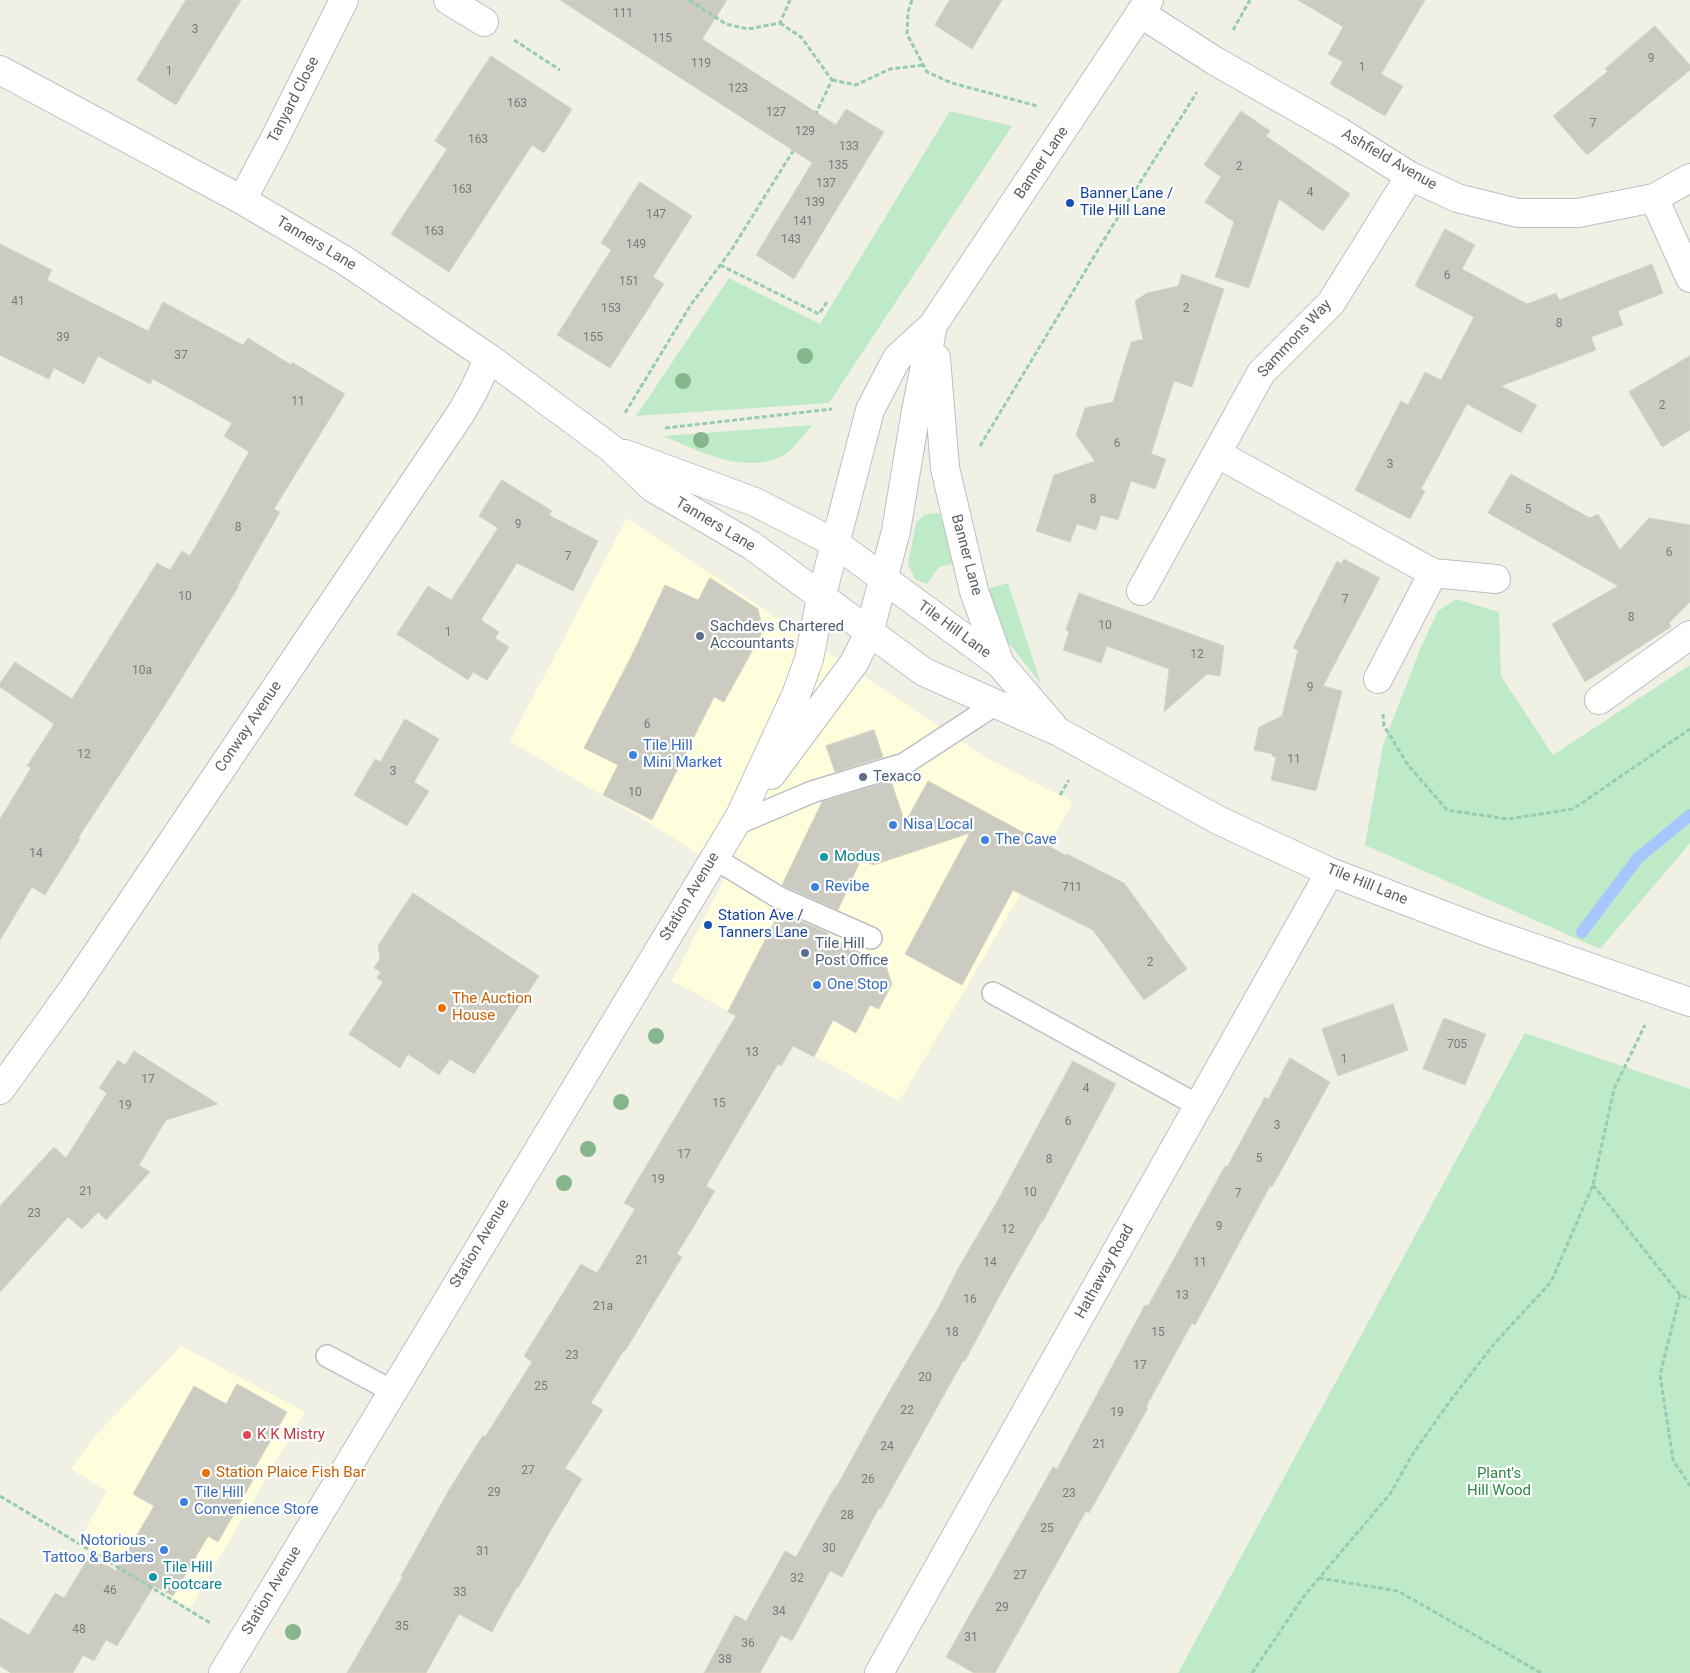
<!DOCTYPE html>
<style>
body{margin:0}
canvas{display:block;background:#f1f0e5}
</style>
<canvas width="1690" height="1673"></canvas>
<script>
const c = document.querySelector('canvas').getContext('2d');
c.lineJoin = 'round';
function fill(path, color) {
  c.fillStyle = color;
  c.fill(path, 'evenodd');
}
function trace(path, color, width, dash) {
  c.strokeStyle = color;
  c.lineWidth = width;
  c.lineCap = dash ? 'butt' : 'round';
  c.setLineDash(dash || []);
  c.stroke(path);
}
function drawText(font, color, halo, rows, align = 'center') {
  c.font = font + ' Roboto,sans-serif';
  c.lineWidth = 4.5;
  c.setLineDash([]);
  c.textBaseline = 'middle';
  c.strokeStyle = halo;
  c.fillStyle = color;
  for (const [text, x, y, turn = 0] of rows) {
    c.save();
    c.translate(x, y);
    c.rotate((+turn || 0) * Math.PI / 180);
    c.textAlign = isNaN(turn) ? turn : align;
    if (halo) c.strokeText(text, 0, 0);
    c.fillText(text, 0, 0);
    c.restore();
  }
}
fill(new Path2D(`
 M 627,518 L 985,757 L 1073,802 L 958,1002 L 899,1101 L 672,981 L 727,873 L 661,830 L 510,741 Z
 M 181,1346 L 305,1412 L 190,1608 L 78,1542 L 107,1491 L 71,1469 L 96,1435 Z`), '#fffedc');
fill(new Path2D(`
 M 950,111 L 1012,126 L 829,403 L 636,416 L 729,278 L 820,324 Z
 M 813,425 C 805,433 793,450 784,455 C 744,476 700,451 663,436 Z
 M 939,513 L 956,563 L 939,567 L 927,584 L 915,579 L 908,564 L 916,523 L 925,514 Z
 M 1008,583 L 1041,684 L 994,624 L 983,590 Z
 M 1456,599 L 1499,612 L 1501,676 L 1553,755 L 1690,665 L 1690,843 L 1600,949 L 1365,845 L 1383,745 L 1421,647 L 1438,611 Z
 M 1525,1033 L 1690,1089 L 1690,1673 L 1178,1673 Z`), '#bfeac8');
trace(new Path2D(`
 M 1582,932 L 1638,858 L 1690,815`), '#a7c6ff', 12);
const building = new Path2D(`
 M 186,0 L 241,0 L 176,105 L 137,80 Z
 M 560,0 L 727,0 L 702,39 L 836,125 L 846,109 L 884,132 L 794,279 L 756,255 L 812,163 Z
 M 950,0 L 1002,0 L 972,49 L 935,25 Z
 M 1298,0 L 1425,0 L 1381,74 L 1403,86 L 1385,116 L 1330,84 L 1343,62 L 1328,54 L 1343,27 Z
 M 1655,26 L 1690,65 L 1690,70 L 1587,155 L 1553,116 L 1608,71 L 1605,69 Z
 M 491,56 L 572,109 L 544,153 L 532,145 L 449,272 L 391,234 L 447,149 L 435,141 Z
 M 1241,111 L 1270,131 L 1266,136 L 1350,194 L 1323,231 L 1279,199 L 1249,288 L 1215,277 L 1234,222 L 1205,202 L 1221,177 L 1204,165 Z
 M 640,182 L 692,216 L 653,277 L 664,284 L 610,368 L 557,335 L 611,250 L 601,243 Z
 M 1445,229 L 1475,245 L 1462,269 L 1527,304 L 1556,293 L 1559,300 L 1652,264 L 1663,293 L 1618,311 L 1623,325 L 1591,337 L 1596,350 L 1501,386 L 1537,405 L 1521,433 L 1467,404 L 1421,489 L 1425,491 L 1410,519 L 1355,490 L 1401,401 L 1408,405 L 1425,372 L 1441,380 L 1474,317 L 1415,286 Z
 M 0,244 L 52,270 L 47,280 L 148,331 L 163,302 L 243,345 L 248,338 L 291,365 L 292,362 L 345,394 L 274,509 L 280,512 L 238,585 L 239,586 L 160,713 L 78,838 L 80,839 L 45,895 L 32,887 L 0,940 L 0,819 L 31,768 L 27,766 L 54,724 L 0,687 L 0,683 L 15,662 L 72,699 L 157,563 L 170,570 L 182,551 L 190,556 L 249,452 L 224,436 L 232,423 L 153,379 L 150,384 L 98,356 L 84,384 L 54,368 L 49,379 L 0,355 Z
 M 1182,274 L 1224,289 L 1192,387 L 1174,381 L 1151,454 L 1166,459 L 1155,489 L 1131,481 L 1118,520 L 1101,515 L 1096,530 L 1077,524 L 1070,542 L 1036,531 L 1054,475 L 1095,461 L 1076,435 L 1085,408 L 1113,402 L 1131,342 L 1143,339 L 1135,301 L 1147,293 L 1178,286 Z
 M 1690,356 L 1690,430 L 1662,447 L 1629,392 Z
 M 1511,474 L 1590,518 L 1598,514 L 1620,550 L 1649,518 L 1690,525 L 1690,602 L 1669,623 L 1671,627 L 1585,682 L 1552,624 L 1618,586 L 1488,513 Z
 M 502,480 L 552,511 L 549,515 L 598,541 L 573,591 L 517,563 L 481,620 L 499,632 L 495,638 L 509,647 L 487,680 L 473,672 L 468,680 L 397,634 L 428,586 L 451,600 L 498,528 L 479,516 Z
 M 1344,559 L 1380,578 L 1323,686 L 1342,691 L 1316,791 L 1271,780 L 1276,757 L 1272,756 L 1272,754 L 1254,750 L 1259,727 L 1282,716 L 1298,650 L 1293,648 L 1337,561 L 1341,564 Z
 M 710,578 L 758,609 L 763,631 L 724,702 L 714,697 L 652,820 L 603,795 L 618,765 L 584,748 L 633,653 L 665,585 L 698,600 Z
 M 1079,593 L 1224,646 L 1220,676 L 1207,674 L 1164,712 L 1169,669 L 1107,646 L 1101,663 L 1063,650 L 1069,632 L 1066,630 Z
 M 405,719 L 439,739 L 414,782 L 429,791 L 407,826 L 354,795 L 375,759 L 380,762 Z
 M 874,730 L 883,757 L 835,772 L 826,746 Z
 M 891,781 L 905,823 L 928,781 L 1067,856 L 1067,854 L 1124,883 L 1187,969 L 1144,1000 L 1093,930 L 1013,890 L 962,985 L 905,954 L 970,833 L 873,865 L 861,859 L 838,910 L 782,885 L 822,802 Z
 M 413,893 L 539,976 L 474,1074 L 450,1059 L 439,1075 L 408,1054 L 400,1068 L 349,1034 L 383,982 L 377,978 L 381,972 L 374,968 L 380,959 L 378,946 Z
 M 780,912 L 828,933 L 827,935 L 886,966 L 892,984 L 879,1009 L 870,1005 L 856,1033 L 833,1020 L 814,1057 L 793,1046 L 781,1066 L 778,1064 L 706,1186 L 715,1191 L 677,1254 L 682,1257 L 625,1351 L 624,1350 L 591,1403 L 603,1410 L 565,1468 L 582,1479 L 552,1528 L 518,1588 L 517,1587 L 492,1632 L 459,1614 L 426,1673 L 347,1673 L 403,1576 L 401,1576 L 449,1490 L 483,1435 L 485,1437 L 532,1362 L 524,1356 L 581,1264 L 597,1273 L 635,1209 L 624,1203 L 736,1016 L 728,1012 Z
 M 1393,1004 L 1408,1050 L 1338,1076 L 1322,1029 Z
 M 1444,1018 L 1486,1034 L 1465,1085 L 1423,1069 Z
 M 134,1051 L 218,1104 L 166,1120 L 139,1165 L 150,1172 L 106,1220 L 98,1212 L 82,1229 L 68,1217 L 0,1292 L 0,1206 L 54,1147 L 66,1158 L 107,1093 L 99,1088 L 118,1060 L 125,1065 Z
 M 1290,1058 L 1330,1082 L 1272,1187 L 1270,1186 L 1195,1325 L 1192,1323 L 1146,1407 L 1148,1408 L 1089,1513 L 1086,1511 L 995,1673 L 974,1673 L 946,1657 L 1053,1467 L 1057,1469 L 1145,1305 L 1148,1306 L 1225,1166 L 1227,1167 L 1265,1097 L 1268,1099 Z
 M 1073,1061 L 1116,1084 L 1043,1221 L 1042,1221 L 1000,1295 L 965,1361 L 963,1361 L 881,1508 L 879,1508 L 842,1577 L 830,1571 L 792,1641 L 781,1635 L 760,1673 L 704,1673 L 735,1615 L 746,1621 L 785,1551 L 796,1557 L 835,1487 L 836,1488 L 874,1418 L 940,1305 L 959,1267 L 997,1202 Z
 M 237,1384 L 287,1412 L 249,1478 L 253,1480 L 218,1542 L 208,1536 L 173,1596 L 154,1586 L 117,1646 L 106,1640 L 94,1661 L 83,1655 L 73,1673 L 11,1673 L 0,1666 L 0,1618 L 29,1635 L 55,1593 L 64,1598 L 90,1555 L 116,1571 L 154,1506 L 133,1494 L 194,1386 L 226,1404 Z`);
fill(building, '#cccbc2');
trace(building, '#d6d4c3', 1);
const service = new Path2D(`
 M 734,825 L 812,792 L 904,764 L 996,704
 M 714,858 L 778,897 L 871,938
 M 993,993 L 1199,1106
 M 327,1356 L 392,1391`);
const minor = new Path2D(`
 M 448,0 L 484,22
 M 1140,13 L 1215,61 L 1340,132 L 1410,176 L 1457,198 L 1518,213 L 1578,213 L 1654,198 L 1690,178
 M 1654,198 L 1690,278
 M 242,200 L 274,140 L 344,0
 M 1218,454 L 1433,573 L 1496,579
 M 1141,591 L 1261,373 L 1331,303 L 1410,176
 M 1378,679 L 1433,573
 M 1599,700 L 1690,635
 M 0,1090 L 71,992 L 461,413 L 473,392 L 489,358
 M 879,1673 L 1330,872`);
const tertiary = new Path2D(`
 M 936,358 L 945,468 L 974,591 L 1000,664
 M 771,775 L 854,663 L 869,633 L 896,531 L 916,411 L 933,325
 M 223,1673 L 740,816 L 796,695 L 809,659 L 821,598 L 870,410 L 897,358 L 933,325 L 1149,0`);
const secondary = new Path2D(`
 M 0,70 L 242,200 L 344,260 L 489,358 L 612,449 L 653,488 L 751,545 L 924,672 L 1059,732 L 1218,820 L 1330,872 L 1485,931 L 1690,1002
 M 625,454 L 755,502 L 835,543 L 1000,664 L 1053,726`);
trace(service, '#bdbec5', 24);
trace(minor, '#bdbec5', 30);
trace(tertiary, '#bdbec5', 30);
trace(secondary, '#bfc1c9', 30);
trace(new Path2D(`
 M 689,0 L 726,24 L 748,29 L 780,23 L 790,0
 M 912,0 L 908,12 L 907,34 L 927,72 L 952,83 L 1037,106
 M 780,23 L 801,37 L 832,80 L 816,113
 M 1233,30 L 1250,0
 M 514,40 L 560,70
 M 832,80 L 856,85 L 890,69 L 923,65
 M 720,265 L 819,314 L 827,302
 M 625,413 L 690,306 L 732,249 L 793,151
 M 665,428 L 832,409
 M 980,446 L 1110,230 L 1197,92
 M 1383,714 L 1384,726 L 1408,765 L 1447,810 L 1508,819 L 1573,809 L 1690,729
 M 1060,795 L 1069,780
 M 1593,1185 L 1680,1295 L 1690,1299
 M 1680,1295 L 1660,1375 L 1673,1460 L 1690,1486
 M 0,1496 L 212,1624
 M 1319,1578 L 1398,1591 L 1541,1673
 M 1252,1673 L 1304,1596 L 1390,1494 L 1412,1455 L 1450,1401 L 1494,1344 L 1551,1282 L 1593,1185 L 1614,1089 L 1645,1025`), '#97ccb2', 3, [5, 2.5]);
trace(service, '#fff', 21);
trace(minor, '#fff', 28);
trace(tertiary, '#fff', 28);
trace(secondary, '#fff', 28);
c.fillStyle = '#85b68c';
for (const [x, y] of [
 [805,356],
 [683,381],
 [701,440],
 [656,1036],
 [621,1102],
 [588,1149],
 [564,1183],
 [293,1632]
]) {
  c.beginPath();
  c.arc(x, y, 8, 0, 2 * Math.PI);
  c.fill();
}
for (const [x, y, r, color] of [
 [1070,203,5,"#1a4fb4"],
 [700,636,5,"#5c6f8a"],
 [633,755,5,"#3f7fe0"],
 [863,777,5,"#5c6f8a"],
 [893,825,5,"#3f7fe0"],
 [985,840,5,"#3f7fe0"],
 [824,857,5,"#0f9aa8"],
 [815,887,5,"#3f7fe0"],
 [708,925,5,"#1a4fb4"],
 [805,953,5,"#5c6f8a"],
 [817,985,5,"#3f7fe0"],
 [442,1008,5,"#e8710a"],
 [247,1435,5,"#e0444e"],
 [206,1473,5,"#e8710a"],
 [184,1502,5,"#3f7fe0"],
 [164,1550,5,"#3f7fe0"],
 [153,1577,5,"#0f9aa8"]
]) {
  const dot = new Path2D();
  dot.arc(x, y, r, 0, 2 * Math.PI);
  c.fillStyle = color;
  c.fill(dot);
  trace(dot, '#fff', 2);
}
drawText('12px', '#797a7e', null, [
 ["111",623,14],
 ["3",195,30],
 ["115",662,39],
 ["9",1651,59],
 ["119",701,64],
 ["1",1362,68],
 ["1",169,72],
 ["123",738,89],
 ["163",517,104],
 ["127",776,113],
 ["7",1593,124],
 ["129",805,132],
 ["163",478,140],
 ["133",849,147],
 ["135",838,166],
 ["2",1239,167],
 ["137",826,184],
 ["163",462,190],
 ["4",1310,193],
 ["139",815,203],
 ["147",656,215],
 ["141",803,222],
 ["163",434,232],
 ["143",791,240],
 ["149",636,245],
 ["6",1447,276],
 ["151",629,282],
 ["41",18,302],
 ["153",611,309],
 ["2",1186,309],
 ["8",1559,324],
 ["39",63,338],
 ["155",593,338],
 ["37",181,356],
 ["11",298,402],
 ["2",1662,406],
 ["6",1117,444],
 ["3",1390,465],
 ["8",1093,500],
 ["5",1528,510],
 ["9",518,525],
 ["8",238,528],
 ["6",1669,553],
 ["7",568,557],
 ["10",185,597],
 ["7",1345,600],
 ["8",1631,618],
 ["10",1105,626],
 ["1",448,633],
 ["12",1197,655],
 ["10a",142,671],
 ["9",1310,688],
 ["6",647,725],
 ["12",84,755],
 ["11",1294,760],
 ["3",393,772],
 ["10",635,793],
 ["14",36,854],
 ["711",1072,888],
 ["2",1150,963],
 ["705",1457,1045],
 ["13",752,1053],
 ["1",1344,1060],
 ["17",148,1080],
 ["4",1086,1089],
 ["15",719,1104],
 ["19",125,1106],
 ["6",1068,1122],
 ["3",1277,1126],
 ["17",684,1155],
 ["5",1259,1159],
 ["8",1049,1160],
 ["19",658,1180],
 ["21",86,1192],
 ["10",1030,1193],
 ["7",1238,1194],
 ["23",34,1214],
 ["9",1219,1227],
 ["12",1008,1230],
 ["21",642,1261],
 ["14",990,1263],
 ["11",1200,1263],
 ["13",1182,1296],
 ["16",970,1300],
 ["21a",603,1307],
 ["18",952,1333],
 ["15",1158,1333],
 ["23",572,1356],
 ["17",1140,1366],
 ["20",925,1378],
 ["25",541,1387],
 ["22",907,1411],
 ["19",1117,1413],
 ["21",1099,1445],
 ["24",887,1447],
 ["27",528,1471],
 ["26",868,1480],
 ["29",494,1493],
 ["23",1069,1494],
 ["28",847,1516],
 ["25",1047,1529],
 ["30",829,1549],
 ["31",483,1552],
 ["27",1020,1576],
 ["32",797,1579],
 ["46",110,1591],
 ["33",460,1593],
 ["29",1002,1608],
 ["34",779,1612],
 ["35",402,1627],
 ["48",79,1630],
 ["31",971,1638],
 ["36",748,1644],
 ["38",725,1660]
]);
drawText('15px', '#5d5f67', '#fff', [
 ["Tanyard Close",294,100,-63],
 ["Ashfield Avenue",1389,160,30],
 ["Banner Lane",1042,163,-56],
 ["Tanners Lane",316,244,31],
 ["Sammons Way",1295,339,-47],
 ["Tanners Lane",715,525,31],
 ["Banner Lane",966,555,75],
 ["Tile Hill Lane",954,630,36],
 ["Conway Avenue",249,727,-56],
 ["Tile Hill Lane",1367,885,22],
 ["Station Avenue",690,897,-59],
 ["Station Avenue",480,1244,-59],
 ["Hathaway Road",1105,1272,-61],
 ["Station Avenue",272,1591,-59]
]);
drawText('15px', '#164399', '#fff', [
 ["Banner Lane /",1080,194],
 ["Tile Hill Lane",1080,211],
 ["Station Ave /",718,916],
 ["Tanners Lane",718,933]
], 'left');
drawText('15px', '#4e5e75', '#fff', [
 ["Sachdevs Chartered",710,627],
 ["Accountants",710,644],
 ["Texaco",873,777],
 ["Tile Hill",815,944],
 ["Post Office",815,961]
], 'left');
drawText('15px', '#366cbe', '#fff', [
 ["Tile Hill",643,746],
 ["Mini Market",643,763],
 ["Nisa Local",903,825],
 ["The Cave",995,840],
 ["Revibe",825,887],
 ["One Stop",827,985],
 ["Tile Hill",194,1493],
 ["Convenience Store",194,1510],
 ["Notorious -",154,1541,"right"],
 ["Tattoo & Barbers",154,1558,"right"]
], 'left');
drawText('15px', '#0d838f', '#fff', [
 ["Modus",834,857],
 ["Tile Hill",163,1568],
 ["Footcare",163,1585]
], 'left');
drawText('15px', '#c56008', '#fff', [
 ["The Auction",452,999],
 ["House",452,1016],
 ["Station Plaice Fish Bar",216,1473]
], 'left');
drawText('15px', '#be3a42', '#fff', [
 ["K K Mistry",257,1435]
], 'left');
drawText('15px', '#2d8643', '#fff', [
 ["Plant's",1499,1474],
 ["Hill Wood",1499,1491]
]);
</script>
